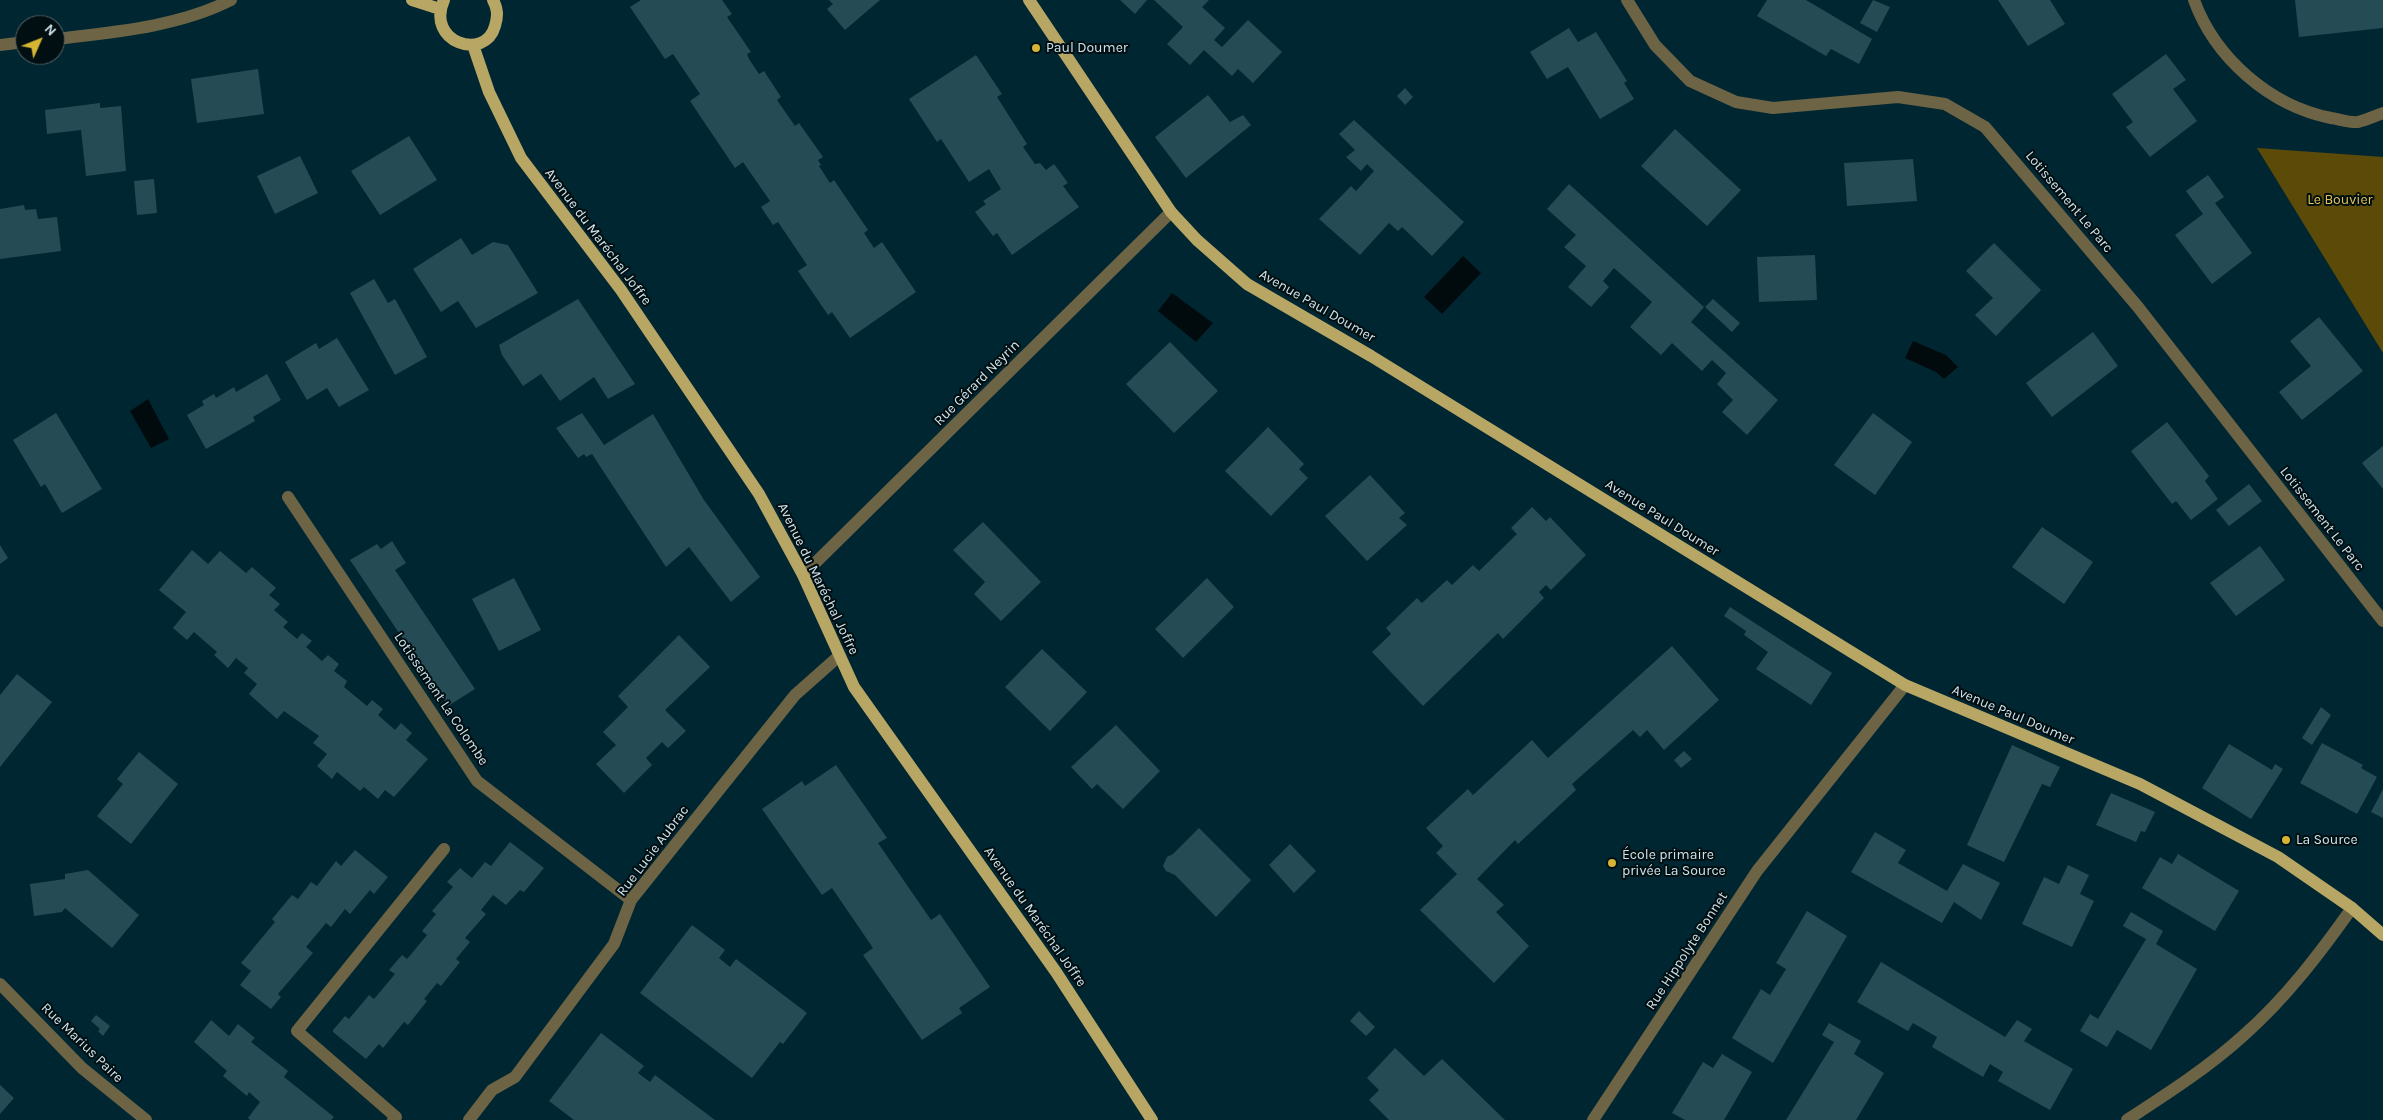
<!DOCTYPE html>
<meta charset="utf-8">
<style>
body{margin:0}
#map{position:relative;width:2383px;height:1120px;overflow:hidden;background:#002731;font-family:Karla,sans-serif}
canvas{display:block}
.north{position:absolute;left:15px;top:15px;width:50px;height:50px;box-sizing:border-box;background:#010e12;border:1px solid #536468;border-radius:50%;rotate:46deg;font-size:14px;font-weight:700;line-height:20px;text-align:center;color:#cfe4ea}
.north::after{content:'';display:block;margin:auto;width:18px;height:22px;background:#d6b534;clip-path:polygon(50% 0,100% 100%,50% 72%,0 100%)}
</style>
<div id="map">
<canvas width="2383" height="1120"></canvas>
<div class="north">N</div>
</div>
<script>
const c = document.querySelector('canvas').getContext('2d');
c.lineJoin = 'round';
function fill(path, color) {
  c.fillStyle = color;
  c.fill(path, 'evenodd');
}
function trace(path, color, width, dash) {
  c.strokeStyle = color;
  c.lineWidth = width;
  c.lineCap = dash ? 'butt' : 'round';
  c.setLineDash(dash || []);
  c.stroke(path);
}
function drawText(font, color, halo, rows, align = 'center') {
  c.font = font + ' Karla,sans-serif';
  c.lineWidth = 4;
  c.setLineDash([]);
  c.textBaseline = 'middle';
  c.strokeStyle = halo;
  c.fillStyle = color;
  for (const [text, x, y, turn = 0] of rows) {
    c.save();
    c.translate(x, y);
    c.rotate((+turn || 0) * Math.PI / 180);
    c.textAlign = isNaN(turn) ? turn : align;
    if (halo) c.strokeText(text, 0, 0);
    c.fillText(text, 0, 0);
    c.restore();
  }
}
fill(new Path2D(`
 M 2257,148 L 2383,157 L 2383,353 Z`), '#5c4b08');
fill(new Path2D(`
 M 1463,256 L 1481,273 L 1442,314 L 1424,297 Z
 M 1172,293 L 1213,323 L 1196,342 L 1158,311 Z
 M 1913,341 L 1946,355 L 1958,367 L 1944,379 L 1936,372 L 1905,358 Z
 M 148,399 L 169,439 L 151,448 L 130,411 Z`), '#010b0e');
fill(new Path2D(`
 M 641,0 L 722,0 L 732,14 L 727,17 L 751,52 L 747,54 L 749,59 L 759,74 L 764,71 L 781,97 L 777,100 L 795,126 L 799,123 L 823,157 L 818,160 L 821,165 L 819,166 L 830,183 L 834,180 L 868,230 L 864,233 L 874,248 L 882,242 L 916,292 L 850,338 L 832,312 L 828,315 L 798,271 L 807,265 L 778,222 L 773,225 L 761,207 L 770,201 L 743,162 L 735,168 L 690,101 L 700,94 L 673,54 L 665,59 L 630,7 Z
 M 829,0 L 880,0 L 845,30 L 827,9 L 833,4 Z
 M 1120,0 L 1147,0 L 1135,14 Z
 M 1154,0 L 1209,0 L 1202,7 L 1225,28 L 1214,40 L 1222,47 L 1248,20 L 1282,52 L 1253,83 L 1238,69 L 1232,76 L 1204,50 L 1190,65 L 1167,44 L 1183,27 Z
 M 1767,0 L 1806,0 L 1872,39 L 1859,64 L 1831,49 L 1826,56 L 1757,16 Z
 M 1873,0 L 1890,7 L 1877,32 L 1860,23 Z
 M 1998,0 L 2050,0 L 2065,24 L 2028,46 Z
 M 2295,0 L 2383,0 L 2383,28 L 2299,37 Z
 M 1569,28 L 1578,42 L 1596,32 L 1627,81 L 1624,83 L 1634,99 L 1600,119 L 1568,67 L 1547,79 L 1530,52 Z
 M 2166,54 L 2186,80 L 2173,89 L 2197,121 L 2150,157 L 2126,127 L 2133,122 L 2112,94 Z
 M 976,55 L 1002,94 L 997,97 L 1027,144 L 1023,147 L 1035,164 L 1040,163 L 1046,170 L 1054,164 L 1068,183 L 1063,186 L 1079,207 L 1012,255 L 997,233 L 993,236 L 975,212 L 986,204 L 983,201 L 1001,189 L 989,169 L 969,182 L 941,139 L 937,142 L 909,99 Z
 M 258,69 L 264,114 L 197,123 L 191,79 Z
 M 1405,88 L 1413,97 L 1405,105 L 1397,96 Z
 M 1208,95 L 1230,122 L 1243,115 L 1251,125 L 1186,178 L 1155,137 Z
 M 100,103 L 100,108 L 121,106 L 126,171 L 86,176 L 81,130 L 47,134 L 45,110 Z
 M 1354,120 L 1464,222 L 1432,256 L 1402,227 L 1398,231 L 1389,223 L 1360,255 L 1319,219 L 1351,186 L 1356,191 L 1374,171 L 1367,164 L 1361,171 L 1346,157 L 1355,150 L 1339,134 Z
 M 1675,129 L 1741,190 L 1707,226 L 1641,166 Z
 M 409,136 L 437,180 L 380,215 L 351,171 Z
 M 300,156 L 318,193 L 275,214 L 257,176 Z
 M 1913,159 L 1917,201 L 1847,206 L 1844,163 Z
 M 2208,175 L 2224,197 L 2215,203 L 2252,253 L 2212,284 L 2175,235 L 2203,214 L 2186,191 Z
 M 154,179 L 157,213 L 137,215 L 134,181 Z
 M 1569,184 L 1704,307 L 1691,322 L 1778,400 L 1747,435 L 1722,412 L 1733,400 L 1717,384 L 1726,373 L 1712,360 L 1702,371 L 1672,343 L 1661,355 L 1630,327 L 1652,302 L 1614,268 L 1603,281 L 1609,287 L 1591,307 L 1568,287 L 1586,266 L 1564,247 L 1576,235 L 1547,209 Z
 M 24,205 L 25,210 L 36,209 L 38,219 L 57,217 L 61,251 L 0,259 L 0,209 Z
 M 461,238 L 472,255 L 493,242 L 508,245 L 538,293 L 476,328 L 458,301 L 441,312 L 413,269 Z
 M 1994,243 L 2041,290 L 1996,336 L 1975,315 L 1993,298 L 1966,271 Z
 M 1815,255 L 1817,300 L 1759,302 L 1757,257 Z
 M 374,279 L 388,303 L 395,299 L 427,357 L 395,375 L 350,293 Z
 M 578,299 L 635,384 L 608,399 L 594,377 L 560,401 L 541,374 L 523,386 L 502,355 L 499,345 Z
 M 1713,299 L 1740,323 L 1732,332 L 1705,307 Z
 M 2319,317 L 2363,371 L 2302,420 L 2279,392 L 2311,366 L 2290,341 Z
 M 2093,332 L 2118,366 L 2052,417 L 2026,383 Z
 M 337,338 L 369,390 L 339,407 L 327,388 L 307,400 L 285,362 L 316,343 L 319,349 Z
 M 1170,342 L 1218,391 L 1174,433 L 1126,384 Z
 M 267,374 L 281,400 L 253,417 L 255,421 L 206,449 L 187,415 L 204,405 L 202,401 L 214,394 L 216,398 L 234,387 L 236,392 Z
 M 56,413 L 102,489 L 62,513 L 45,484 L 41,487 L 13,440 Z
 M 582,413 L 604,445 L 653,414 L 704,500 L 760,577 L 731,602 L 689,547 L 666,567 L 592,454 L 586,457 L 584,454 L 578,458 L 556,428 Z
 M 1873,413 L 1912,442 L 1875,495 L 1834,465 Z
 M 2167,422 L 2209,476 L 2205,481 L 2218,499 L 2191,520 L 2176,501 L 2172,504 L 2131,451 Z
 M 1268,427 L 1304,464 L 1299,469 L 1308,478 L 1271,516 L 1225,471 Z
 M 2383,446 L 2383,489 L 2362,463 Z
 M 1370,475 L 1405,513 L 1399,518 L 1407,525 L 1367,561 L 1325,516 Z
 M 2249,484 L 2262,501 L 2229,526 L 2216,510 Z
 M 1532,507 L 1546,521 L 1550,517 L 1586,555 L 1551,590 L 1546,585 L 1539,592 L 1544,598 L 1503,639 L 1498,633 L 1423,706 L 1372,652 L 1391,634 L 1386,628 L 1417,598 L 1422,603 L 1447,580 L 1452,585 L 1473,565 L 1479,571 L 1517,534 L 1511,528 Z
 M 983,522 L 1041,582 L 1001,621 L 974,594 L 985,582 L 953,550 Z
 M 2042,527 L 2093,562 L 2064,604 L 2012,567 Z
 M 392,541 L 406,563 L 395,570 L 475,689 L 448,706 L 350,560 L 377,544 L 381,549 Z
 M 0,545 L 8,558 L 0,564 Z
 M 2260,546 L 2285,580 L 2236,616 L 2210,583 Z
 M 192,550 L 208,564 L 220,551 L 246,573 L 252,567 L 276,588 L 269,595 L 280,604 L 274,610 L 288,622 L 283,627 L 297,639 L 302,633 L 312,641 L 306,647 L 322,661 L 328,655 L 339,664 L 334,671 L 347,681 L 344,687 L 367,706 L 372,700 L 383,709 L 378,715 L 395,730 L 401,723 L 412,733 L 406,740 L 428,759 L 394,797 L 385,790 L 378,799 L 364,787 L 360,791 L 337,772 L 332,779 L 317,766 L 327,754 L 313,743 L 319,736 L 284,711 L 277,719 L 249,694 L 257,684 L 244,673 L 248,668 L 236,658 L 228,668 L 214,655 L 217,652 L 194,632 L 187,640 L 173,628 L 186,612 L 159,590 Z
 M 514,578 L 541,630 L 499,651 L 472,599 Z
 M 1207,578 L 1234,607 L 1183,658 L 1155,629 Z
 M 1730,607 L 1832,673 L 1811,705 L 1756,669 L 1768,652 L 1744,635 L 1746,631 L 1724,616 Z
 M 679,635 L 710,667 L 665,710 L 686,731 L 668,748 L 662,742 L 646,758 L 652,765 L 624,793 L 596,764 L 616,745 L 603,732 L 628,707 L 618,696 Z
 M 1672,646 L 1719,700 L 1664,750 L 1647,730 L 1640,737 L 1633,730 L 1572,784 L 1576,790 L 1518,844 L 1515,840 L 1477,879 L 1504,905 L 1496,912 L 1529,946 L 1494,983 L 1420,910 L 1457,874 L 1436,853 L 1443,846 L 1426,828 L 1468,789 L 1473,795 L 1532,740 L 1548,758 Z
 M 1042,649 L 1087,692 L 1050,731 L 1005,687 Z
 M 17,674 L 52,702 L 0,767 L 0,695 Z
 M 2321,707 L 2331,715 L 2312,745 L 2302,738 Z
 M 1116,725 L 1160,771 L 1123,809 L 1097,784 L 1092,789 L 1071,767 Z
 M 2322,743 L 2363,765 L 2361,768 L 2377,777 L 2357,814 L 2300,783 Z
 M 2229,744 L 2272,770 L 2275,764 L 2283,769 L 2251,819 L 2202,788 Z
 M 2012,745 L 2060,767 L 2050,787 L 2042,784 L 2004,862 L 1967,845 Z
 M 1684,751 L 1692,759 L 1681,768 L 1674,760 Z
 M 139,752 L 178,784 L 131,844 L 97,816 L 123,784 L 117,779 Z
 M 836,765 L 887,838 L 878,843 L 931,920 L 940,914 L 990,987 L 959,1008 L 962,1013 L 922,1040 L 863,955 L 873,948 L 832,888 L 822,895 L 762,809 L 802,781 L 805,786 Z
 M 2383,789 L 2383,818 L 2371,812 Z
 M 2111,793 L 2155,812 L 2145,832 L 2141,831 L 2136,842 L 2096,825 Z
 M 1199,828 L 1251,880 L 1216,917 L 1175,875 L 1166,871 L 1163,866 L 1167,857 L 1173,854 Z
 M 1875,832 L 1906,850 L 1898,863 L 1947,891 L 1963,864 L 2000,883 L 1981,920 L 1954,902 L 1942,923 L 1851,872 Z
 M 510,842 L 544,868 L 524,892 L 520,890 L 506,905 L 493,895 L 481,910 L 486,914 L 465,938 L 470,942 L 456,959 L 460,962 L 441,986 L 437,983 L 424,999 L 427,1001 L 408,1025 L 404,1022 L 383,1048 L 379,1044 L 366,1059 L 333,1032 L 333,1030 L 345,1016 L 349,1019 L 369,995 L 374,999 L 395,974 L 389,970 L 402,955 L 407,959 L 427,935 L 422,931 L 436,914 L 432,911 L 453,887 L 447,882 L 460,868 L 472,878 L 485,862 L 491,866 Z
 M 1290,844 L 1316,871 L 1294,893 L 1269,865 Z
 M 355,850 L 388,877 L 374,894 L 370,890 L 350,914 L 345,909 L 331,927 L 326,923 L 306,947 L 313,953 L 278,994 L 281,997 L 271,1009 L 240,985 L 251,971 L 241,963 L 275,922 L 272,919 L 292,895 L 298,899 L 311,882 L 317,886 L 336,861 L 341,866 Z
 M 2178,854 L 2239,891 L 2215,931 L 2142,888 L 2160,857 L 2172,864 Z
 M 2068,865 L 2089,875 L 2080,894 L 2094,901 L 2072,947 L 2022,924 L 2044,877 L 2059,884 Z
 M 88,870 L 139,915 L 112,948 L 65,908 L 62,912 L 34,916 L 30,884 L 65,879 L 65,874 Z
 M 1807,911 L 1847,936 L 1773,1063 L 1732,1038 L 1761,989 L 1770,995 L 1786,969 L 1776,963 Z
 M 2131,912 L 2163,931 L 2156,944 L 2197,969 L 2151,1050 L 2117,1030 L 2107,1047 L 2080,1031 L 2090,1014 L 2098,1019 L 2146,939 L 2123,926 Z
 M 692,925 L 725,950 L 719,958 L 730,967 L 736,959 L 807,1013 L 783,1044 L 780,1042 L 752,1078 L 640,993 Z
 M 1881,962 L 2005,1037 L 2017,1020 L 2032,1029 L 2024,1041 L 2073,1069 L 2050,1110 L 1998,1081 L 2003,1072 L 1990,1064 L 1983,1077 L 1932,1047 L 1937,1037 L 1913,1023 L 1908,1031 L 1857,1002 Z
 M 1359,1011 L 1375,1027 L 1366,1036 L 1350,1021 Z
 M 96,1015 L 110,1026 L 103,1036 L 98,1031 L 100,1029 L 91,1021 Z
 M 211,1020 L 229,1036 L 238,1024 L 255,1038 L 251,1042 L 288,1071 L 284,1077 L 334,1117 L 331,1120 L 250,1120 L 248,1118 L 260,1102 L 249,1092 L 247,1096 L 223,1076 L 227,1071 L 194,1042 Z
 M 1829,1023 L 1861,1041 L 1854,1054 L 1884,1073 L 1856,1120 L 1786,1120 L 1834,1042 L 1822,1035 Z
 M 601,1033 L 644,1066 L 638,1073 L 650,1082 L 655,1075 L 715,1120 L 574,1120 L 549,1101 Z
 M 1395,1048 L 1424,1076 L 1442,1059 L 1505,1120 L 1389,1120 L 1369,1100 L 1379,1090 L 1367,1078 Z
 M 1722,1054 L 1752,1072 L 1724,1120 L 1685,1120 L 1672,1113 L 1703,1062 L 1713,1068 Z
 M 0,1085 L 14,1098 L 0,1114 Z`), '#254b55');
trace(new Path2D(`
 M 1627,0 L 1655,45 L 1690,81 L 1736,102 L 1773,108 L 1898,97 L 1945,104 L 1985,127 L 2138,307 L 2383,621
 M 2194,0 C 2215,58 2270,106 2331,118 C 2339,119 2350,123 2358,122 C 2366,120 2375,116 2383,113
 M 55,39 C 114,32 178,27 231,0
 M 0,45 L 25,42
 M 288,497 L 477,781 L 631,900
 M 803,575 L 1171,212
 M 0,984 L 82,1068 L 146,1120
 M 393,1120 L 396,1117 L 297,1031 L 444,849
 M 469,1120 L 492,1090 L 515,1077 L 614,944 L 631,900 L 795,695 L 839,656
 M 1593,1120 L 1757,871 L 1905,685
 M 2127,1120 C 2167,1094 2209,1067 2244,1035 C 2286,998 2320,953 2352,908`), '#6d6446', 12);
trace(new Path2D(`
 M 412,0 L 440,9
 M 444,0 C 425,42 485,62 495,26 C 498,16 498,9 493,0
 M 1029,0 L 1171,212 L 1197,240 L 1247,284 L 1371,356 L 1905,685 L 2140,784 L 2278,857 L 2352,908 L 2383,935
 M 473,45 L 489,92 L 521,158 L 621,290 L 759,494 L 803,575 L 854,687 L 1056,972 L 1152,1120`), '#b8a665', 12);
for (const [x, y, r, color] of [
 [1036,48,5,"#d6b534"],
 [2286,840,5,"#d6b534"],
 [1612,863,5,"#d6b534"]
]) {
  const dot = new Path2D();
  dot.arc(x, y, r, 0, 2 * Math.PI);
  c.fillStyle = color;
  c.fill(dot);
  trace(dot, '#010e12', 2);
}
drawText('14px', '#cfe4ea', '#010e12', [
 ["Paul Doumer",1046,48],
 ["La Source",2296,840],
 ["École primaire",1622,855],
 ["privée La Source",1622,871]
], 'left');
drawText('14px', '#e3c456', '#010e12', [
 ["Le Bouvier",2340,200]
]);
drawText('14px', '#cfe4ea', '#010e12', [
 ["Lotissement Le Parc",2069,202,50],
 ["Avenue du Maréchal Joffre",598,237,53],
 ["Avenue Paul Doumer",1317,306,30],
 ["Rue Gérard Neyrin",977,383,-45],
 ["Avenue Paul Doumer",1662,518,32],
 ["Lotissement Le Parc",2322,519,52],
 ["Avenue du Maréchal Joffre",818,579,64],
 ["Lotissement La Colombe",441,699,56],
 ["Avenue Paul Doumer",2013,715,23],
 ["Rue Lucie Aubrac",653,851,-53],
 ["Avenue du Maréchal Joffre",1035,917,55],
 ["Rue Hippolyte Bonnet",1687,951,-57],
 ["Rue Marius Paire",82,1043,44]
]);
</script>
